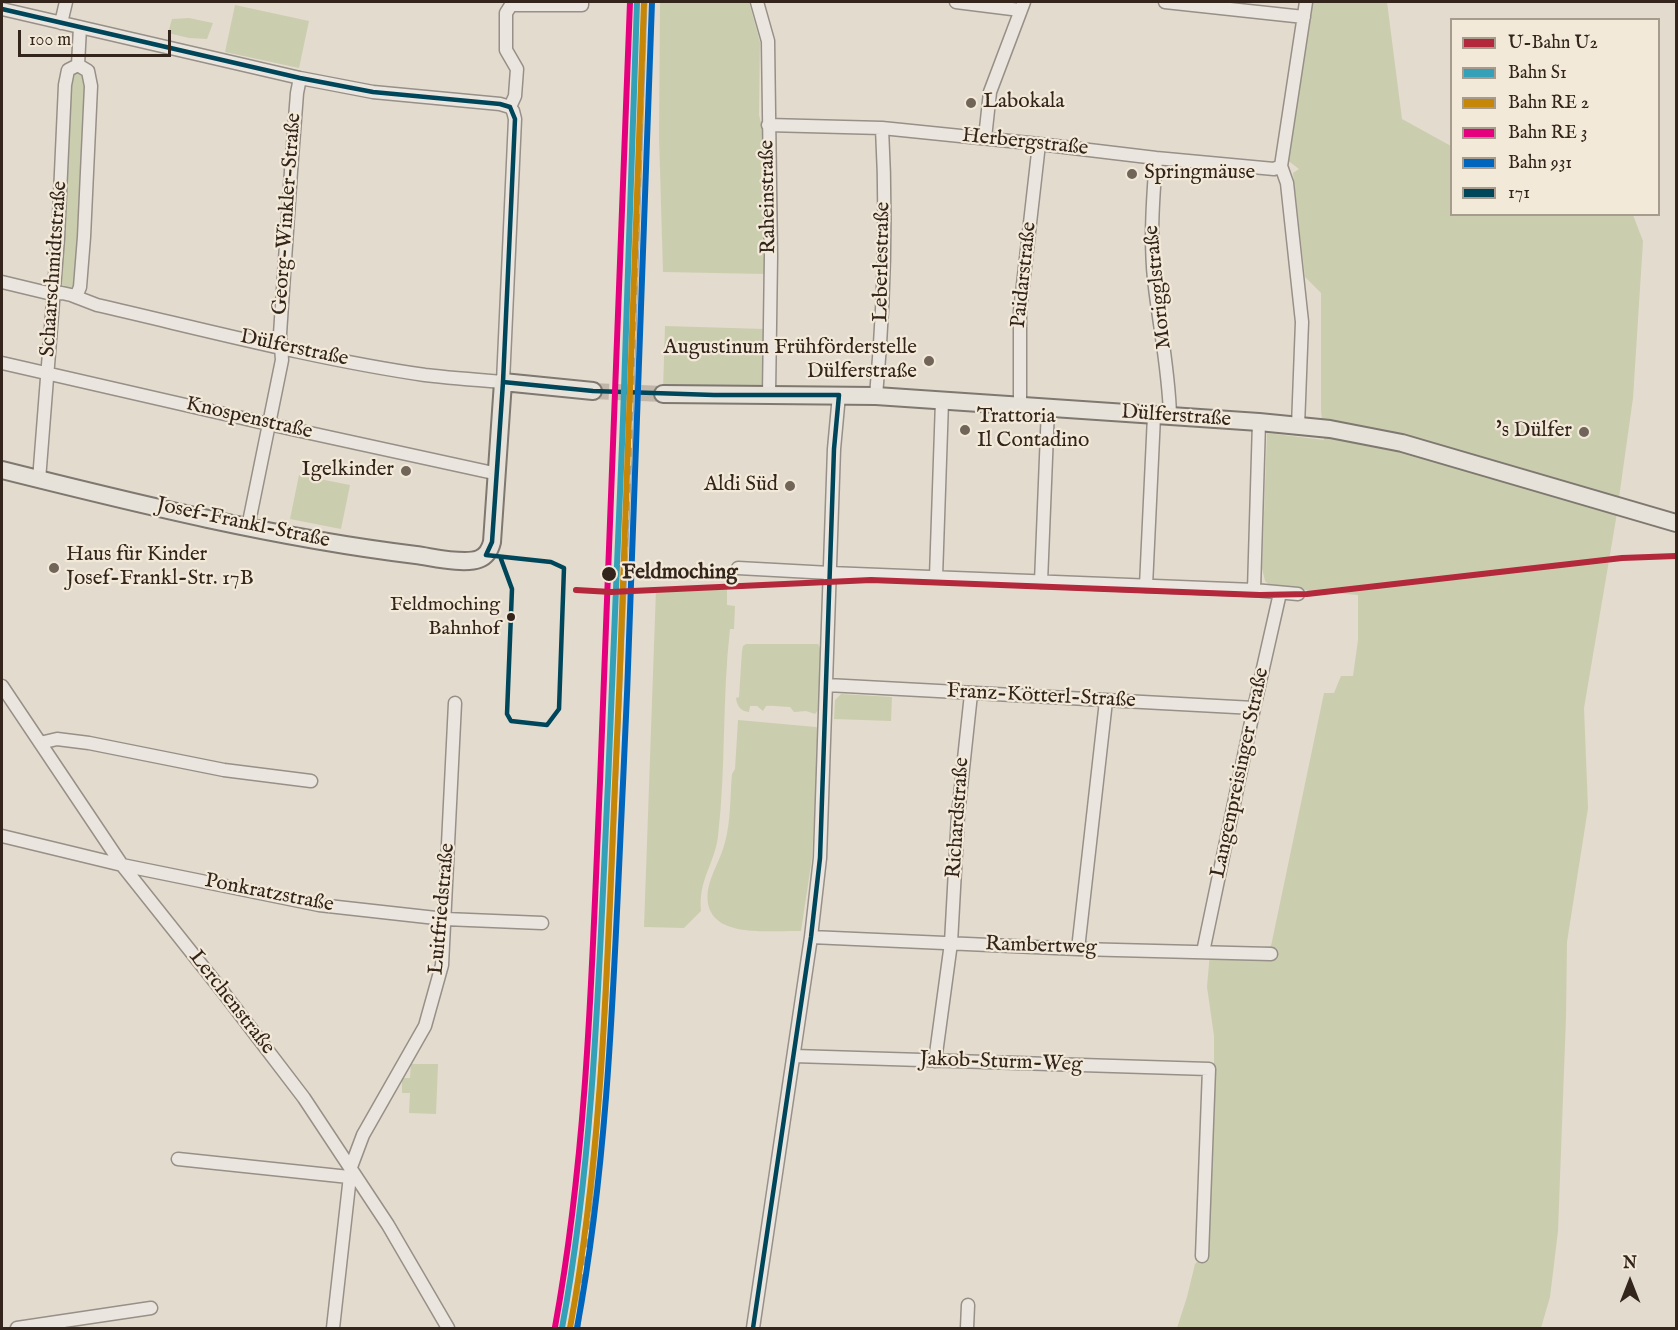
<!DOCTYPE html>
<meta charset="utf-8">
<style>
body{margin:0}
#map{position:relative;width:1678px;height:1330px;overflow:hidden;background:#e3dbce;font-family:"IM FELL English",serif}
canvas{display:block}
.frame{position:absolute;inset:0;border:3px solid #33251c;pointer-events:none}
.legend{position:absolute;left:1450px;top:18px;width:210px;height:198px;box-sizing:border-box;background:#f3e9d9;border:2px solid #a69b8d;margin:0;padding:8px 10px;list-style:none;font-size:18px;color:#33251c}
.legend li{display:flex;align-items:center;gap:12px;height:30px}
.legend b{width:30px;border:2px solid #a69b8d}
.north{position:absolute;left:1600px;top:1252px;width:60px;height:60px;-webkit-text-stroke:4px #f3e9d9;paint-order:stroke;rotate:0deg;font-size:16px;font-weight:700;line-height:24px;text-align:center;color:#33251c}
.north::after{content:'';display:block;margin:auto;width:21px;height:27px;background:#33251c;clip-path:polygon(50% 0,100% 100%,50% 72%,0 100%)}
.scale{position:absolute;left:18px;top:30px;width:153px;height:27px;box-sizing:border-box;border:3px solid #33251c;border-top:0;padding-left:8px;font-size:18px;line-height:21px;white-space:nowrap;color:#33251c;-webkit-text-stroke:4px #f3e9d9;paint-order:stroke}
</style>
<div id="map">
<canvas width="1678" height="1330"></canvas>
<div class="frame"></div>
<ul class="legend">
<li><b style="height:8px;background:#b4283c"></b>U-Bahn U2</li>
<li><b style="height:8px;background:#35a1b8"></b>Bahn S1</li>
<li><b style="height:8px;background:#c68607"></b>Bahn RE 2</li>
<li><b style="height:8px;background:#e5007d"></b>Bahn RE 3</li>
<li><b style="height:8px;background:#0065bd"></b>Bahn 931</li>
<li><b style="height:8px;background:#00465a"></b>171</li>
</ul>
<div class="north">N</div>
<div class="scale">100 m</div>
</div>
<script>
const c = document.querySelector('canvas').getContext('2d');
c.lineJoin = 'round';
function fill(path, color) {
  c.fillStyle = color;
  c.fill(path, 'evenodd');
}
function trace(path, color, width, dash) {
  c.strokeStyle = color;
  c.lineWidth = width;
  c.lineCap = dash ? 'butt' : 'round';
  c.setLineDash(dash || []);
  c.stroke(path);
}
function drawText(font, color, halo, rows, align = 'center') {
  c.font = font + ' "IM FELL English",serif';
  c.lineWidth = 4.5;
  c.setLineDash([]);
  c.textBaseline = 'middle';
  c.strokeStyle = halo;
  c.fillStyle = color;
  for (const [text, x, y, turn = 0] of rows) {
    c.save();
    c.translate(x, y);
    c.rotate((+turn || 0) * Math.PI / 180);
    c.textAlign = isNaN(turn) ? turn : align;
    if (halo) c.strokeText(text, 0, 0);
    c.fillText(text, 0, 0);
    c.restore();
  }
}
fill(new Path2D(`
 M 660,2 L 749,2 L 760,42 L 759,115 C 772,159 765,209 763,255 L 766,265 L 767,274 L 663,272 L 659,136 Z
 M 1313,2 L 1387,2 L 1402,119 L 1451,146 L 1452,214 L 1633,215 L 1643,241 L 1633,398 L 1616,519 L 1584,708 L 1588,808 L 1567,942 L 1566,1017 L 1558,1231 L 1550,1297 L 1541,1328 L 1177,1328 L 1187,1297 L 1195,1264 L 1207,1252 L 1214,1085 L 1214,1036 L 1207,987 L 1210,952 L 1271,946 L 1324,693 L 1334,693 L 1341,676 L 1353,676 L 1358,640 L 1358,595 L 1272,587 L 1265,581 L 1262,568 L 1267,433 L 1324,440 L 1321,410 L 1321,293 L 1305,277 L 1293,173 L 1299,169 L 1286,159 Z
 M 235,5 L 309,21 L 299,68 L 225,52 Z
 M 189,18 L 213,23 L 207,39 L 189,38 L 168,33 L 172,19 Z
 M 72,71 L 85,73 L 83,186 L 75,286 L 69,288 L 61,284 L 59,280 L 69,79 Z
 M 665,326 L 765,329 L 765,377 L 760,388 L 663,390 Z
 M 299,475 L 350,485 L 341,529 L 290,519 Z
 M 727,588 L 727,605 L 735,606 L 734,629 L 730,629 C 722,698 726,767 718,836 C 715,863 698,880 701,911 L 684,928 L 644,927 L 656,589 Z
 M 746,644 L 818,644 L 822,652 L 819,709 L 815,714 L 806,711 L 794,712 L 790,707 C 782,707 774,705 766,706 L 763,711 L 757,706 L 750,706 L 749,712 C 741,711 737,707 736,698 L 739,697 L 742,651 L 743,646 Z
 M 841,694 L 892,697 L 891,721 L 834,719 L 835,700 Z
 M 738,720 L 816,727 L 819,729 L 812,858 L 801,931 C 769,930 701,941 708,890 C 711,873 721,859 725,842 C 731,821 730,796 732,774 L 735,769 Z
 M 411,1064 L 438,1064 L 436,1114 L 409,1113 L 410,1093 L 402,1093 L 402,1078 L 410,1078 Z`), '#cbcdaf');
trace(new Path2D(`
 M 593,391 L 663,394`), '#c0b7aa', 16, [16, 8]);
const minor = new Path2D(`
 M 757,2 L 768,41 L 771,256 L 769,394
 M 956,2 L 1020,10
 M 1165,2 L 1304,17
 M 511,5 L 582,5 L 582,2
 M 2,9 L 300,78 L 373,92 L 500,104 L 510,107
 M 61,23 L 66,2
 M 78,65 L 80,27
 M 510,107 L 515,96 L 517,69 L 506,50 L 506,13 L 511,5
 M 768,125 L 882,128 L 1039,144 L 1156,158 L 1274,169 L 1281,166
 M 985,138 L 990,92 L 1024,2
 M 1156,158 C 1153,198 1150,239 1154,279 C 1159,325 1169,370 1170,416
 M 2,282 L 52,294 L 62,293 L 71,295 L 97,305 C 206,330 315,359 425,375 C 451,378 477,380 503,382 L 515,119 L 513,111 L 510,107
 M 76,297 L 80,287 L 84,237 L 91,86 L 88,71 L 78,65
 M 2,363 L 264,423 L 498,474
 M 876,396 C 884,307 887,218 882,128
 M 1020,406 L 1020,311 L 1039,144
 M 1298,426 L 1302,322 L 1287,183 L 1281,166 L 1306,2
 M 39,480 L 58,238 L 65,85 L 68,70 L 78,65
 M 248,527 L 282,360 L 280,334 L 291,171 L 297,93 L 300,78
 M 738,568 L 830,573 L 1254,590 L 1298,594
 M 936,577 L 942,401
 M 1041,582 L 1048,408
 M 1146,586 L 1154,416
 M 1254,590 L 1259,422
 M 827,685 L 1254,708
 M 2,686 L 122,865 L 223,992 L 304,1098 L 388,1225 L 448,1328
 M 40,743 L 57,739 L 89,743 L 224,770 L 311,781
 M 2,836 L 122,865 L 319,905 L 445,919 L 542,923
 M 811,937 L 1078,949 L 1271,954
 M 1078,949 L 1106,701
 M 1203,952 L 1254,708 L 1280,593
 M 794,1056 L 1209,1069 L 1202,1256
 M 935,1061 L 951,943 L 958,815 L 971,694
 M 178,1159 L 349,1177
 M 17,1328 L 151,1308
 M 333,1328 L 351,1167 L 363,1135 L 425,1026 L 442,965 L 455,703
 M 753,1328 L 811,937 L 820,858 L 834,449 L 839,395
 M 967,1328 L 968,1305`);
const major = new Path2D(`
 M 663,394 L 876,396 L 1259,422 L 1330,429 L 1402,443 L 1676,523
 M 2,470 C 138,504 276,538 416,555 C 432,557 464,565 479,559 C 487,556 490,550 492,542 L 503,382 L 593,391`);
trace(minor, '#979088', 15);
trace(major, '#7e7870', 20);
trace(minor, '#eae5de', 12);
trace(major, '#e6e1d9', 16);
const rail = new Path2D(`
 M 578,1328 L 596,1140 L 606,996 L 630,455 L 645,2`);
trace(rail, '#a8a49e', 5);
trace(rail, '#f3e9d9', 3, [9]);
trace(new Path2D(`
 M 2,9 L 300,78 L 373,92 L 500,104 L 510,107
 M 503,382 L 593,391 L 714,395 L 839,395
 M 486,555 L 492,542 L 503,382 L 515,119 L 510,107
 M 486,555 L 551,562 L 564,568 L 559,709 L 547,725 L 511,721 L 507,714 L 512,589 L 501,559
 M 753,1328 L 811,937 L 820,858 L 834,449 L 839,395`), '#00465a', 4.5);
trace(new Path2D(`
 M 562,1328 C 595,1149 599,965 608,783 C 620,523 629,262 637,2`), '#35a1b8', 6);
trace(new Path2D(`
 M 570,1328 C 603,1149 607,965 615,783 C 627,523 636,263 644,2`), '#c68607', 6);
trace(new Path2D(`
 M 555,1327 C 588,1147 592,964 600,782 C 612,522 621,262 630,2`), '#e5007d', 6);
trace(new Path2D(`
 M 577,1328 C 610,1149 614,965 623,783 C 635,523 644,263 652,2`), '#0065bd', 6);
trace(new Path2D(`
 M 576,590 L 611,592 L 871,580 L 1260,595 L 1307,594 L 1622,558 L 1676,556`), '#b4283c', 6);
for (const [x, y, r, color] of [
 [971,103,6,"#71655a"],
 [1132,174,6,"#71655a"],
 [929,361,6,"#71655a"],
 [965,430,6,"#71655a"],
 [1584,432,6,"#71655a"],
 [406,471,6,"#71655a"],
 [790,486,6,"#71655a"],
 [54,568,6,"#71655a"],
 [609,574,8,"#33251c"],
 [511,617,5,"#33251c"]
]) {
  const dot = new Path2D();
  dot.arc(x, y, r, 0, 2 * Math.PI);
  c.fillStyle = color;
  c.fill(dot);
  trace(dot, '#f3e9d9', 2);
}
drawText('20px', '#33251c', '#f3e9d9', [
 ["Feldmoching",500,606],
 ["Bahnhof",500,630]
], 'right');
drawText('21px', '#33251c', '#f3e9d9', [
 ["Labokala",983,103],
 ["Springmäuse",1144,174],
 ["Augustinum Frühförderstelle",917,349,"right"],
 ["Dülferstraße",917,373,"right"],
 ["Trattoria",977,418],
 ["Il Contadino",977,442],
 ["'s Dülfer",1572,432,"right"],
 ["Igelkinder",394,471,"right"],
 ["Aldi Süd",778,486,"right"],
 ["Haus für Kinder",66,556],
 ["Josef-Frankl-Str. 17B",66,580]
], 'left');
drawText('21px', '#33251c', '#f3e9d9', [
 ["Herbergstraße",1025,143,6],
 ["Raheinstraße",769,197,-91],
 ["Georg-Winkler-Straße",288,214,-86],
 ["Leberlestraße",883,262,-89],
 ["Schaarschmidtstraße",55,269,-86],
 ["Paidarstraße",1025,275,-84],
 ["Morigglstraße",1159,287,-96],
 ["Dülferstraße",294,349,12],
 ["Dülferstraße",1176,417,4],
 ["Knospenstraße",249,419,13],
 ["Josef-Frankl-Straße",243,524,12],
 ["Franz-Kötterl-Straße",1041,697,3],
 ["Langenpreisinger Straße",1241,773,-78],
 ["Richardstraße",959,818,-86],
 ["Ponkratzstraße",269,894,11],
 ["Luitfriedstraße",443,909,-85],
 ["Rambertweg",1041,947,2],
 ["Lerchenstraße",231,1003,52],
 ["Jakob-Sturm-Weg",1001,1063,2]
]);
drawText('bold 21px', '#33251c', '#f3e9d9', [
 ["Feldmoching",622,574]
], 'left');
</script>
